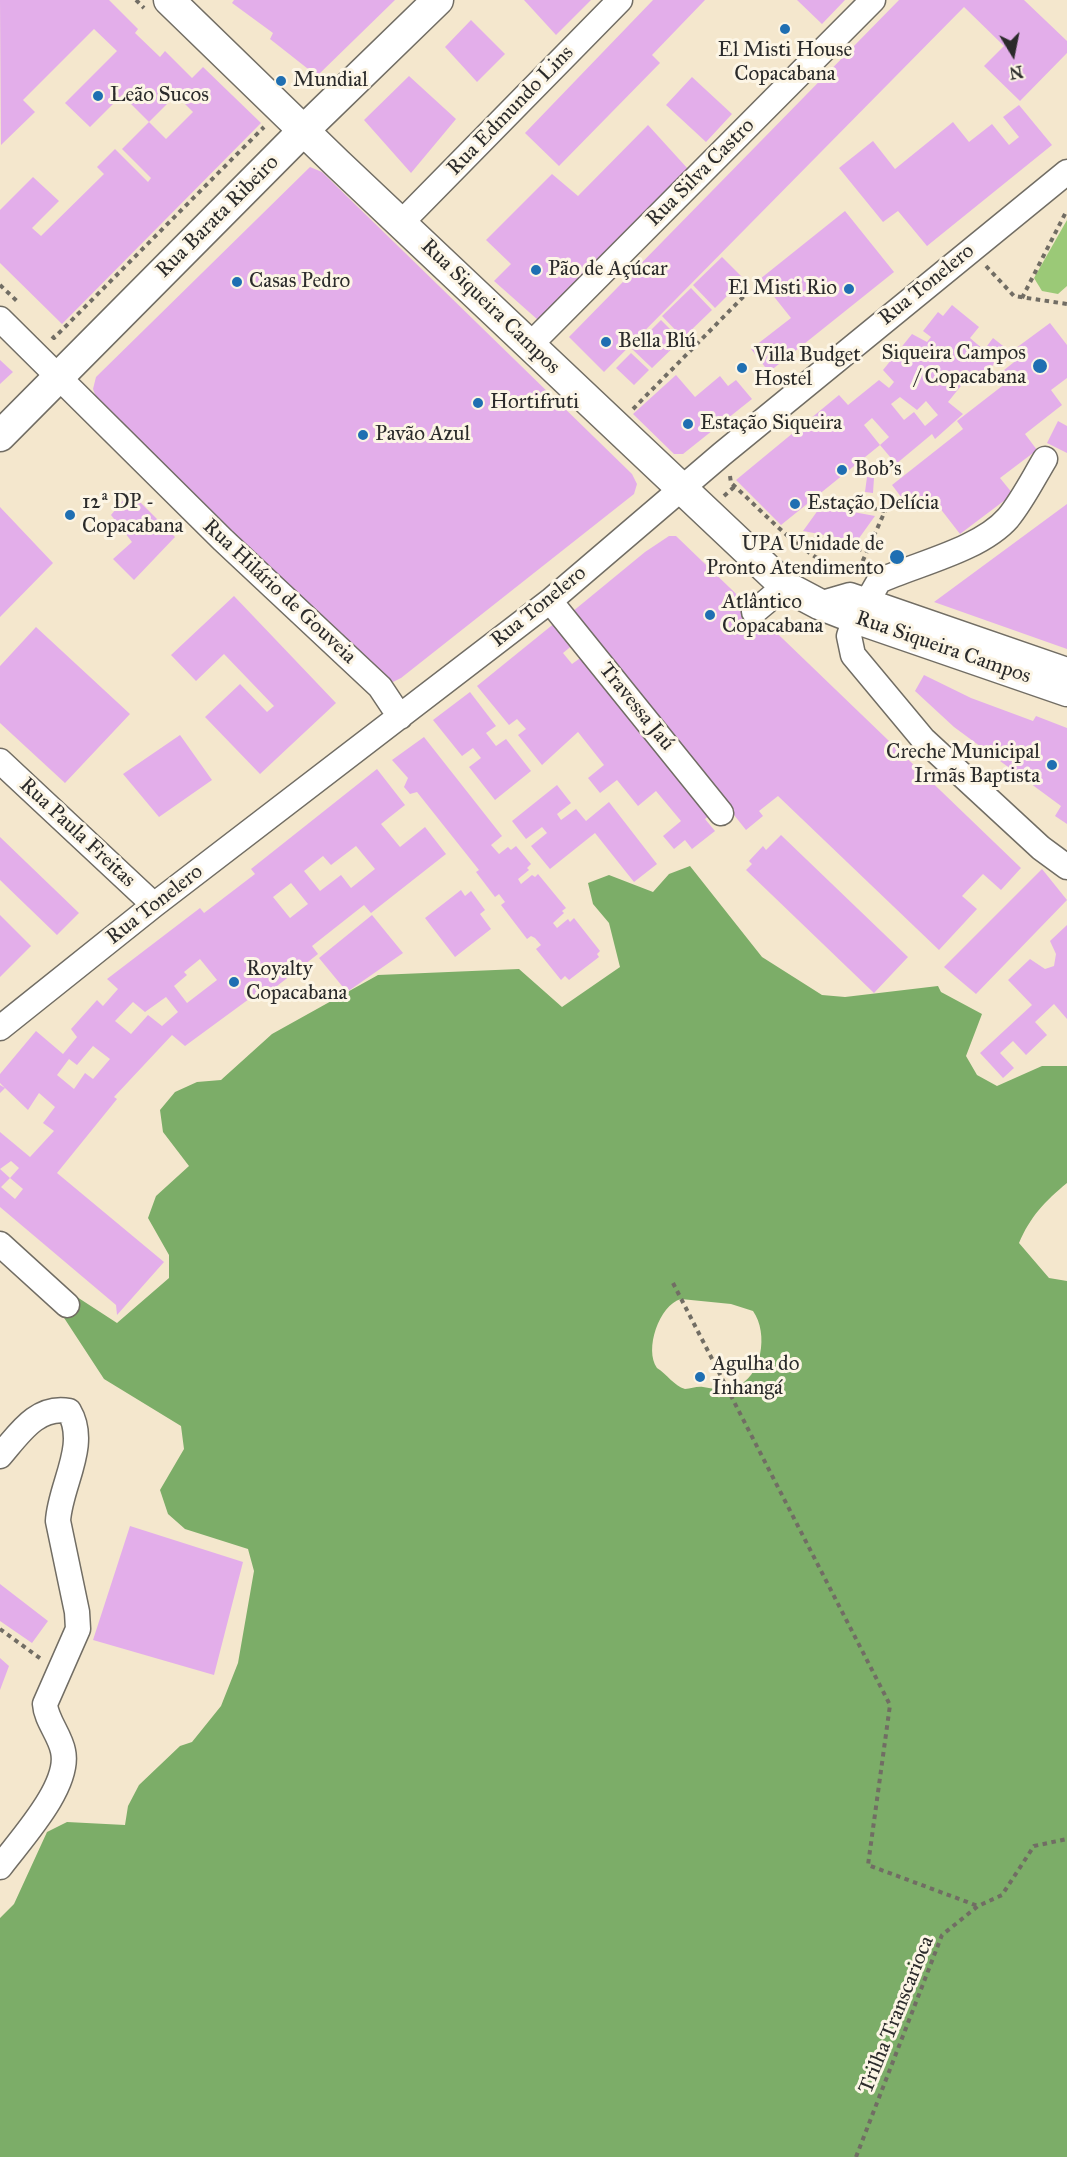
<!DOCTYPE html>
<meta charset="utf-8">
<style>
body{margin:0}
#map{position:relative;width:1067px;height:2157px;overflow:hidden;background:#f4e7cd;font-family:"IM FELL Great Primer",serif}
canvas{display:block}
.north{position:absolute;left:983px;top:24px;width:60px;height:60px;-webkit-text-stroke:4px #fcf5e5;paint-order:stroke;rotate:170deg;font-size:16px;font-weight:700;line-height:24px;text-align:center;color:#2b2b2b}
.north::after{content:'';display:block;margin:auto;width:21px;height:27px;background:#2b2b2b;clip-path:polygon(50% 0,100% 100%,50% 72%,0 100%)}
</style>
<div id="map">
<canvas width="1067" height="2157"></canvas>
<div class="north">N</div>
</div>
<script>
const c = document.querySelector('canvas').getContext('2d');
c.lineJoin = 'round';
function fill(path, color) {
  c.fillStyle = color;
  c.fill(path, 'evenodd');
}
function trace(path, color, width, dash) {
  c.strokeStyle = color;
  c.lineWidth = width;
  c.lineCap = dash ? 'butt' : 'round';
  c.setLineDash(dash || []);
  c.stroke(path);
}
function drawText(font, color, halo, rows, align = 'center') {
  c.font = font + ' "IM FELL Great Primer",serif';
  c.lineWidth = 6;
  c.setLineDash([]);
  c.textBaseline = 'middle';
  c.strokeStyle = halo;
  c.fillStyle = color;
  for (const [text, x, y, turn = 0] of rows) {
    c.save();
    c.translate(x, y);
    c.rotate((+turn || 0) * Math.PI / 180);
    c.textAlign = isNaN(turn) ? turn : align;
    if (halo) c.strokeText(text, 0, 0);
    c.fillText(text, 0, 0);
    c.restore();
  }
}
fill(new Path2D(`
 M 1067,220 L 1067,286 L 1058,294 L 1042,291 L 1034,278 Z`), '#9bc977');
fill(new Path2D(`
 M 690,866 L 762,957 L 822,995 L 845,997 L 938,986 L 941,992 L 982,1014 L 966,1056 L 977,1075 L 997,1086 L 1042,1066 L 1067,1066 L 1067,1183 C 1045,1201 1030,1217 1019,1243 L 1049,1278 L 1067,1281 L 1067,2157 L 0,2157 L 0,1918 L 14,1904 L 47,1832 L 67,1822 L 125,1825 L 128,1806 L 139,1785 L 180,1746 L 192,1742 L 221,1706 L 238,1663 L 254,1571 L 248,1549 L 185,1529 L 168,1514 L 160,1490 L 184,1449 L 181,1426 L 104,1379 L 55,1304 L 77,1297 L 117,1323 L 169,1278 L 169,1255 L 148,1218 L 156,1196 L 189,1166 L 163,1132 L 160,1110 L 175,1092 L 197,1082 L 221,1080 L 272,1034 L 378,975 L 519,969 L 562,1007 L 620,967 L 609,923 L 593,904 L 588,883 L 609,875 L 653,892 L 669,874 ZM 681,1299 L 731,1304 L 753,1311 C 769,1333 762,1378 735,1387 C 724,1391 713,1389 703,1387 C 697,1386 691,1389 685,1389 C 674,1386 667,1374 657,1368 C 644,1350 659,1305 681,1299 Z`), '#7cad68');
fill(new Path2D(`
 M 0,0 L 109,0 L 138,29 L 135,33 L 160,57 L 165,51 L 192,78 L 203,67 L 261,123 L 62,324 L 0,263 L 0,210 L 33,177 L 59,201 L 32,228 L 41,236 L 104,174 L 97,167 L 115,149 L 148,182 L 151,178 L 122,149 L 149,122 L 166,139 L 193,112 L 176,95 L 149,122 L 122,95 L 90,127 L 65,103 L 117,51 L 94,29 L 23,100 L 35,112 L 1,145 Z
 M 234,0 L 395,0 L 317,76 L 270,39 L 273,33 L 232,3 Z
 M 524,0 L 591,0 L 556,35 Z
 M 653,0 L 705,0 L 652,55 L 660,63 L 559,166 L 525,133 Z
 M 797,0 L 845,0 L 822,24 Z
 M 899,0 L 1024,0 L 1067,41 L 1067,53 L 1020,101 L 984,66 L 1004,46 L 964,7 L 604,372 L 569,337 Z
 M 471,20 L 505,54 L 477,82 L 445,47 Z
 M 409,76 L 456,119 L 411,173 L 364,120 Z
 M 692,77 L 732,114 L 706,142 L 666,105 Z
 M 1019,105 L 1052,145 L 927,246 L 898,211 L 883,222 L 839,168 L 873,141 L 895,169 L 953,122 L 969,142 L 992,124 L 1009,145 L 1019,137 L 1003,117 Z
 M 648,125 L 688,169 L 538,320 L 494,281 L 511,264 L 486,240 L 552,174 L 578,196 Z
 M 310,167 L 322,172 L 632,474 L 637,484 L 634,494 L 401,678 L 393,682 L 382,680 L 368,668 L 96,397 L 93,389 L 96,377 Z
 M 845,211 L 894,272 L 769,372 L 751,349 L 791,318 L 760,279 Z
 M 722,257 L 744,279 L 715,308 L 693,285 Z
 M 691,288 L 712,310 L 683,338 L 662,316 Z
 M 952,305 L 979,327 L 970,338 L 984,350 L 993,338 L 1012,353 L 1003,365 L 997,360 L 982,379 L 973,371 L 948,402 L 963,414 L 935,439 L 932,434 L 896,464 L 880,445 L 889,437 L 872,418 L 864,425 L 880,445 L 781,525 L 736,480 L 839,395 L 848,405 L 879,380 L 889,388 L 894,382 L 883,370 L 912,334 L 927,342 L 931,337 L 923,331 L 938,312 L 943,316 ZM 900,397 L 917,410 L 926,401 L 938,415 L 925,426 L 914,412 L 904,420 L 891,404 Z
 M 661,320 L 681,340 L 652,368 L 632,349 Z
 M 1050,323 L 1067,345 L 1067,378 L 1051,390 L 1062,405 L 1025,434 L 1037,450 L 1000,478 L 1013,494 L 960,534 L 936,503 L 929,509 L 920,497 L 908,506 L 892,485 L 963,429 L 957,421 L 1006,383 L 999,374 L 1018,359 L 1012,351 Z
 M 631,353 L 649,370 L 634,385 L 616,368 Z
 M 0,360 L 13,372 L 0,384 Z
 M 676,375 L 695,397 L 720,376 L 728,386 L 736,380 L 752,399 L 683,454 L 674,454 L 633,414 Z
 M 1058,421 L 1067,426 L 1067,453 L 1047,443 Z
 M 867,477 L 874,478 L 873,493 L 865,492 Z
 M 130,492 L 175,537 L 134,580 L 113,559 L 132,542 L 111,515 Z
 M 1067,504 L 1067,649 L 934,602 Z
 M 821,506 L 875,516 L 857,541 L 803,531 Z
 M 0,507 L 53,563 L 0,617 Z
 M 669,536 L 676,536 L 1021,868 L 1001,890 L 983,874 L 962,896 L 977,909 L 939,950 L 778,796 L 759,811 L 763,816 L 746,830 L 572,612 L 645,552 Z
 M 234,596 L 336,703 L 260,774 L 205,717 L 240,684 L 267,712 L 274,706 L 224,654 L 196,681 L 171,655 Z
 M 556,622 L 574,644 L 563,653 L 572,664 L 583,656 L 711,814 L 705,819 L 715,831 L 692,849 L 685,840 L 674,849 L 663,836 L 681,821 L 656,791 L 638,806 L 617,780 L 600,793 L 588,778 L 604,765 L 578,732 L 542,765 L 518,735 L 526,729 L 517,719 L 509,725 L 477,686 Z
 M 36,627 L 130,714 L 65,783 L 0,723 L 0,666 Z
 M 924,675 L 971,698 L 1033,721 L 1036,716 L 1067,728 L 1067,824 L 1055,816 L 1061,806 L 954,727 L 915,691 Z
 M 470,692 L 496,726 L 486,733 L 496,746 L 506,739 L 531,771 L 495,800 L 469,767 L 481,758 L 473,748 L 462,756 L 433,720 Z
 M 180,735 L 212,780 L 159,817 L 123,774 Z
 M 424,737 L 502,836 L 491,845 L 499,854 L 508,847 L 511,850 L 516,846 L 531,864 L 527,868 L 529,870 L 518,879 L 521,884 L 532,875 L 535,877 L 538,874 L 566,908 L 562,911 L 564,913 L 553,923 L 557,928 L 568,919 L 570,922 L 574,918 L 600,951 L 597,954 L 599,957 L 569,980 L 565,976 L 561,980 L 536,949 L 541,945 L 535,938 L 531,936 L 527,939 L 501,905 L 505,902 L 499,894 L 495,897 L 476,872 L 479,870 L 417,792 L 410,794 L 404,787 L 408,778 L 392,760 Z
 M 377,769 L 405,805 L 381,824 L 400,847 L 425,827 L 446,854 L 371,913 L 364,905 L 312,946 L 318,954 L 268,993 L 264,988 L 185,1046 L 172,1035 L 114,1097 L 117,1099 L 57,1173 L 164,1262 L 117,1315 L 116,1305 L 0,1207 L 0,1132 L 30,1157 L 54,1131 L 43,1123 L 55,1107 L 39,1093 L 28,1110 L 5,1088 L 0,1093 L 0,1085 L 5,1088 L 0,1083 L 0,1074 L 36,1031 L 63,1054 L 77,1037 L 71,1029 L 97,1000 L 103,1006 L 118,989 L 107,979 L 200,908 L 204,913 L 255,874 L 251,869 ZM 356,846 L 375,869 L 351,888 L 341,875 L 320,891 L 304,871 L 323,856 L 331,865 ZM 291,883 L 308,904 L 290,918 L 273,897 ZM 200,959 L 217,980 L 187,1003 L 174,986 L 187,975 L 184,972 ZM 166,997 L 178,1012 L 162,1026 L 148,1015 L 131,1034 L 115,1021 L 133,1002 L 145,1012 ZM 93,1046 L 110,1059 L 93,1079 L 85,1073 L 74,1089 L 57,1075 L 69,1059 L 77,1065 ZM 11,1161 L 19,1168 L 10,1178 L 23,1189 L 15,1199 L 1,1187 L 10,1178 L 0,1169 Z
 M 557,785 L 571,803 L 557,814 L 561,820 L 576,809 L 586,821 L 609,802 L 657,864 L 634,882 L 595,833 L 550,869 L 531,846 L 547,833 L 542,827 L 526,839 L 512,821 Z
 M 781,835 L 908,957 L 874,993 L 746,870 L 752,864 L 749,861 L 763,846 L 766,850 Z
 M 0,837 L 79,913 L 57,935 L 0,880 Z
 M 1042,869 L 1067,900 L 976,994 L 944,967 Z
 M 461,890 L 465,896 L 471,891 L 485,910 L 480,914 L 491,929 L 455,957 L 425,918 Z
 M 0,915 L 31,946 L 0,977 Z
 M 372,915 L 403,953 L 347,992 L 319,958 Z
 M 1067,925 L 1067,1019 L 1054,1004 L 1035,1022 L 1047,1035 L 1026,1055 L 1013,1041 L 1000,1053 L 1014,1068 L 1003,1078 L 980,1053 L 1032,1005 L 1008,980 L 1030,959 L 1045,969 L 1054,966 L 1056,954 L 1050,941 Z
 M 130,1526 L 243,1562 L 214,1675 L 93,1640 Z
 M 0,1584 L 48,1621 L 32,1643 L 0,1621 Z
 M 0,1658 L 9,1666 L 0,1690 Z`), '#e3aeea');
const minor = new Path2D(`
 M 401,223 L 620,0
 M 0,319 L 223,540 L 380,687 L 400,717
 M 529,346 L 873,0
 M 868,600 L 879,581 C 916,564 980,550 1008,518 C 1022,501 1033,479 1045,459
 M 550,601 L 721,813
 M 819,604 L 850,595 L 1067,670
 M 754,612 L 785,586
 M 855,618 L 849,636 L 853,655 L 923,739 L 1041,848 L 1067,867
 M 0,761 L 154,905
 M 0,1028 L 154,905 L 550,601 L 722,454 L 1067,172
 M 0,1244 L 67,1305
 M 0,1456 C 19,1434 37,1405 69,1411 C 89,1445 60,1485 58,1521 L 77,1612 L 78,1629 L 45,1704 C 46,1720 60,1735 63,1751 C 71,1786 20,1840 0,1867`);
const major = new Path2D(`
 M 169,0 L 337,163 L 785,586 L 819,604 L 855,618 L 1067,691
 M 0,436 L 303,131 L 438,0`);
trace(minor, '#716d64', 27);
trace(major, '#716d64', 33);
trace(new Path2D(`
 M 136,0 L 144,8
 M 986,266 L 1014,296 L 1067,304
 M 0,285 L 19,303
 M 1022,298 L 1067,210
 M 52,336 L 54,338 L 264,127
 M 633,409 L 748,292
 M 730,476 L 731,483 C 768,516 799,554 846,573
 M 724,496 L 735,486
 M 855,504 L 885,511 L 860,567
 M 831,543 L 832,536
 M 796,544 L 811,539 L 867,551
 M 673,1283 L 890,1705 L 868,1865 L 978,1906
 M 0,1629 L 41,1659
 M 856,2157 L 942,1935 L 978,1906 L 1002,1895 L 1034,1846 L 1067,1839`), '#716d64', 4, [4.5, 4.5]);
trace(minor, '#fff', 24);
trace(major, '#fff', 30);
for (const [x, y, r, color] of [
 [785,29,6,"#1f6fb2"],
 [281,81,6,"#1f6fb2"],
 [98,96,6,"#1f6fb2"],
 [536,270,6,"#1f6fb2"],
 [237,282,6,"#1f6fb2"],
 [849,289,6,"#1f6fb2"],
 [606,342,6,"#1f6fb2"],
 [1040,366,8,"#1f6fb2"],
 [742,368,6,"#1f6fb2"],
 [478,403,6,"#1f6fb2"],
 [688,424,6,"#1f6fb2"],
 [363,435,6,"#1f6fb2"],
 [842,470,6,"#1f6fb2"],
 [795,504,6,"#1f6fb2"],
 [70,515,6,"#1f6fb2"],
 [897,557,8,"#1f6fb2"],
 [710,615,6,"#1f6fb2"],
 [1052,765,6,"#1f6fb2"],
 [234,982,6,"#1f6fb2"],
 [700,1377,6,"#1f6fb2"]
]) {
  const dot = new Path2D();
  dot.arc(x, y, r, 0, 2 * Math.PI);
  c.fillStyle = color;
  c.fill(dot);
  trace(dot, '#fcf5e5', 2);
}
drawText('21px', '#2b2b2b', '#fcf5e5', [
 ["El Misti House",785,51,"center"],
 ["Copacabana",785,75,"center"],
 ["Mundial",293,81],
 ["Leão Sucos",110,96],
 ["Pão de Açúcar",548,270],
 ["Casas Pedro",249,282],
 ["El Misti Rio",837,289,"right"],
 ["Bella Blú",618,342],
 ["Siqueira Campos",1026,354,"right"],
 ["/ Copacabana",1026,378,"right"],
 ["Villa Budget",754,356],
 ["Hostel",754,380],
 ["Hortifruti",490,403],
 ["Estação Siqueira",700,424],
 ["Pavão Azul",375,435],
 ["Bob's",854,470],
 ["12ª DP -",82,503],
 ["Copacabana",82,527],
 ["Estação Delícia",807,504],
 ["UPA Unidade de",884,545,"right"],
 ["Pronto Atendimento",884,569,"right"],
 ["Atlântico",722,603],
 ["Copacabana",722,627],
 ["Creche Municipal",1040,753,"right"],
 ["Irmãs Baptista",1040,777,"right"],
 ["Royalty",246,970],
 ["Copacabana",246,994],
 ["Agulha do",712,1365],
 ["Inhangá",712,1389]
], 'left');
drawText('21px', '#2b2b2b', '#fcf5e5', [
 ["Rua Edmundo Lins",511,111,-46],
 ["Rua Silva Castro",701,173,-45],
 ["Rua Barata Ribeiro",218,217,-45],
 ["Rua Tonelero",927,285,-39],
 ["Rua Siqueira Campos",490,307,44],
 ["Rua Hilário de Gouveia",279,592,43],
 ["Rua Tonelero",539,607,-39],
 ["Rua Siqueira Campos",943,648,19],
 ["Travessa Jaú",636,707,51],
 ["Rua Paula Freitas",77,833,43],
 ["Rua Tonelero",155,905,-38],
 ["Trilha Transcarioca",897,2015,-68]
]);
</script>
